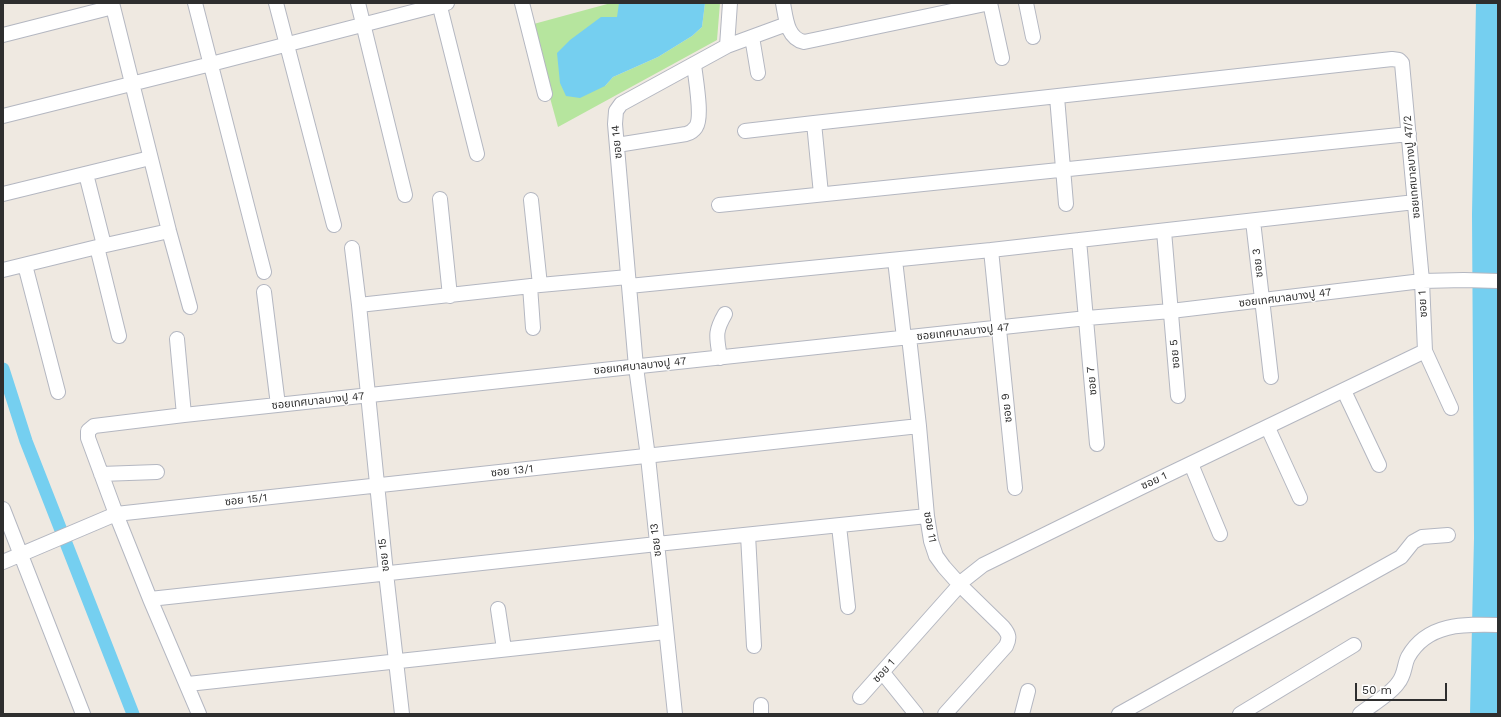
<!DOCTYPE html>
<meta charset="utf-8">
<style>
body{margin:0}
#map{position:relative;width:1501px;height:717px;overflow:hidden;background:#efe9e1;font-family:"Work Sans",sans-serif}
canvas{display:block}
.frame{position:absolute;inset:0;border:4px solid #2e2e2e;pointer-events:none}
.scale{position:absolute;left:1355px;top:683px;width:92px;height:18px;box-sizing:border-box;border:2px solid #2e2e2e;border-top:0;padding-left:5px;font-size:12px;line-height:14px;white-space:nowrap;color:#2e2e2e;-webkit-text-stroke:3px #fff;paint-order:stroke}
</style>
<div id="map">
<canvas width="1501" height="717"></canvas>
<div class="frame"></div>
<div class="scale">50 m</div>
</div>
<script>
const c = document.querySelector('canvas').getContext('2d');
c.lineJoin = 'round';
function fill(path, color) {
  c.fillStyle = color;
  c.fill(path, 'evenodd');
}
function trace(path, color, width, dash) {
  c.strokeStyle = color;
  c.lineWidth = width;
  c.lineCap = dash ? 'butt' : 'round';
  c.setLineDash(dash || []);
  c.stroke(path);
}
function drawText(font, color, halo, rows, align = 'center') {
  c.font = font + ' "Work Sans","Noto Sans Thai",sans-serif';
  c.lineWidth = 3;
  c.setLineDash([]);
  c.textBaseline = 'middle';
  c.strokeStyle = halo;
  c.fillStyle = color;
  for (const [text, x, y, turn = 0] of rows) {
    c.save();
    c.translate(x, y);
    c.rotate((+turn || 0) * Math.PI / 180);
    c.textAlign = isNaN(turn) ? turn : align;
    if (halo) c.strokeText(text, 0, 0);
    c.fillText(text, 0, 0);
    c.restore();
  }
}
fill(new Path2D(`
 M 611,3 L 619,3 L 620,7 L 605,86 L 613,77 L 658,57 L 692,36 L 702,27 L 705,3 L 720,3 L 717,40 L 558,127 L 530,25 Z`), '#b6e59e');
fill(new Path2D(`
 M 619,3 L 705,3 L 702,27 L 692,36 L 658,57 L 613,77 L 605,86 L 580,98 L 566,96 L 560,83 L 557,53 L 570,40 L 601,17 L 617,17 Z
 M 1476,3 L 1498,3 L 1498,714 L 1470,714 L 1474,538 L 1472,214 Z`), '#75cff0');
trace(new Path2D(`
 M 3,369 L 26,441 L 133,714`), '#75cff0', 13);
const minor = new Path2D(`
 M 112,3 L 169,231 L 190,307
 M 195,3 L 264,272
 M 276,3 L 334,225
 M 358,3 L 405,195
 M 439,3 L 477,154
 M 522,3 L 545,94
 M 783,3 C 786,19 787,38 804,42 L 990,3
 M 990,3 L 1002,58
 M 1026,3 L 1033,37
 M 3,35 L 113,7
 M 752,37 L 758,73
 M 727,46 L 730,3
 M 1057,97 L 1066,204
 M 3,116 L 211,64 L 447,3
 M 745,131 L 814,123
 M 617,145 L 686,134 C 690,133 694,130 696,127 C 703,117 695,76 694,64
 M 86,174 L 104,245
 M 3,194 L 150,158
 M 821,194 L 814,123 L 1392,59 L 1399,60 L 1402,63 L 1422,281 L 1425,351 L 1142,487 L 983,565 L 964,580 L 860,697
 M 440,199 L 450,296
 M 531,200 L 540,285
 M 719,205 L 1409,134
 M 1253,221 L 1271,377
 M 1164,231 L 1178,396
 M 1079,240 L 1097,444
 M 97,247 L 119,336
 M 352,248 L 359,305
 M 991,250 L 1015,488
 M 895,260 L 904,338
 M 25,265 L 58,392
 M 3,270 L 97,247 L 169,231
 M 530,286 L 533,328
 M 629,286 L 991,250 L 1415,202
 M 264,292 L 278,405
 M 909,337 L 919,426 L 927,516 L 931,541 L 936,556 L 944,567 L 960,585 L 1003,627 C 1009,634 1010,638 1006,646 L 945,714
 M 177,339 L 184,415
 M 1425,351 L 1451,408
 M 720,358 C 717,337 714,333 725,314
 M 1344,391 L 1379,465
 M 1268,428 L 1300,498
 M 1191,464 L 1220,534
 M 101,474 L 157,472
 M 3,509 L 83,714
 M 839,526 L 848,607
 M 748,535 L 754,646
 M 3,562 L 116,514 L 919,426
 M 150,599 L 657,544 L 927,516
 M 498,609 L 504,649
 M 883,673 L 916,714
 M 188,684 L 666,632
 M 761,705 L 761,714
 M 199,714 L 150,599 L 116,514 L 88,438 L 88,431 L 94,426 L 184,415 L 1087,318 L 1171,311 L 1422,281 L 1464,280 L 1498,281
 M 402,714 L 386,573 L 359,305 L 540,285 L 628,277
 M 675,714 L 648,457 L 636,367 L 615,124 L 616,111 L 621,104 L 727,46 L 787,24
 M 1022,714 L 1028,691
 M 1119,714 L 1401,557 L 1413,542 L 1422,537 L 1448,535
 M 1240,714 L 1354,645
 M 1360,714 C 1371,705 1391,694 1398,683 C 1405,675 1404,665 1408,657 C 1427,623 1464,624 1498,625`);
trace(minor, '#b4b7c1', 16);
trace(minor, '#fff', 14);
drawText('11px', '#2e2e2e', '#fff', [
 ["ซอย 14",617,142,-95],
 ["ซอยเทศบาลบางปู 47/2",1412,167,-95],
 ["ซอย 3",1258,263,-96],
 ["ซอยเทศบาลบางปู 47",1285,298,-7],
 ["ซอย 1",1423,304,-93],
 ["ซอยเทศบาลบางปู 47",963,332,-6],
 ["ซอย 5",1175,354,-95],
 ["ซอยเทศบาลบางปู 47",640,366,-6],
 ["ซอย 7",1092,381,-95],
 ["ซอยเทศบาลบางปู 47",318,401,-6],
 ["ซอย 9",1007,408,-96],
 ["ซอย 13/1",512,471,-6],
 ["ซอย 1",1154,481,-25],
 ["ซอย 15/1",246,500,-6],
 ["ซอย 11",930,527,80],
 ["ซอย 13",656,540,-96],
 ["ซอย 15",384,555,-96],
 ["ซอย 1",884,671,-48]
]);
</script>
